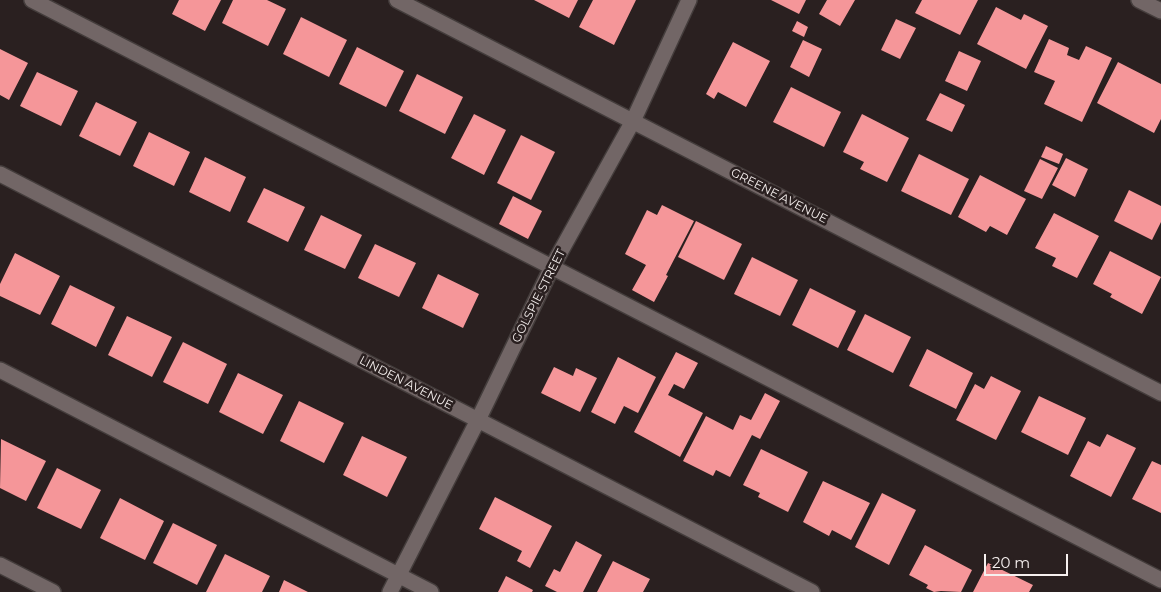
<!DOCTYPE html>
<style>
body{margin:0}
#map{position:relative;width:1161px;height:592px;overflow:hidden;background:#2a2020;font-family:Montserrat,sans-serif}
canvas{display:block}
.scale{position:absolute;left:984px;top:554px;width:84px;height:22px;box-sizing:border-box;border:2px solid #f6f0ef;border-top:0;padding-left:6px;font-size:15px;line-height:18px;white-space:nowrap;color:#f6f0ef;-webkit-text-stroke:4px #2a2020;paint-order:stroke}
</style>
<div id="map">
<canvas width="1161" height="592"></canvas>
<div class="scale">20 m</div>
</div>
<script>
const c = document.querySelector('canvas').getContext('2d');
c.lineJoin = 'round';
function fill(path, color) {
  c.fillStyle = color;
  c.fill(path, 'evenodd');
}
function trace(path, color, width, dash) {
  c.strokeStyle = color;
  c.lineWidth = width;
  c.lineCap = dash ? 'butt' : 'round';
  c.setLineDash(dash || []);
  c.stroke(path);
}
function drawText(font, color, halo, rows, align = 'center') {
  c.font = font + ' Montserrat,sans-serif';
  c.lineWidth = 5;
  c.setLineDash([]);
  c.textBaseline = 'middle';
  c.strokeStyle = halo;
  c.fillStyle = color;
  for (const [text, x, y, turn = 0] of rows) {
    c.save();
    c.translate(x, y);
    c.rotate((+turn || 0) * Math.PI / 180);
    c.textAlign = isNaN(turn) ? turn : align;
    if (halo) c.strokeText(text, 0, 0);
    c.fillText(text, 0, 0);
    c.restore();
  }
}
fill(new Path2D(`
 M 179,0 L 221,0 L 205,31 L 172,14 Z
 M 233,0 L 267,0 L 286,9 L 268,46 L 222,23 Z
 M 534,0 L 578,0 L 569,18 Z
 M 593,0 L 636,0 L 614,45 L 579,27 Z
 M 771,0 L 806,0 L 799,14 Z
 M 827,0 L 855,0 L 840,26 L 819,14 Z
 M 922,0 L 978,0 L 960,35 L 915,13 Z
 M 996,7 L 1021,20 L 1024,14 L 1048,26 L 1026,69 L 977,44 Z
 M 301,17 L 347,40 L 329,77 L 283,54 Z
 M 896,19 L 916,28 L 900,59 L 881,50 Z
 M 797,21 L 808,27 L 804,37 L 792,31 Z
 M 1049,39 L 1069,48 L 1067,55 L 1079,60 L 1086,46 L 1112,58 L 1082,122 L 1044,104 L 1055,81 L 1034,72 Z
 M 803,40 L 822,49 L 809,77 L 790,67 Z
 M 733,42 L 770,61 L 746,107 L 718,92 L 714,99 L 706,94 Z
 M 357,47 L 404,71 L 386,107 L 339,84 Z
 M 0,49 L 28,63 L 9,100 L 0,95 Z
 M 959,51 L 981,61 L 967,91 L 945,81 Z
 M 1118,62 L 1161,84 L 1161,119 L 1154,133 L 1097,103 Z
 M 37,72 L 78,91 L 61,126 L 20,106 Z
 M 417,74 L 463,97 L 445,134 L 399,111 Z
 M 791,87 L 841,112 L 824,147 L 773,122 Z
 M 940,93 L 965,105 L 952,132 L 926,120 Z
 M 96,102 L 137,122 L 120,156 L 79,136 Z
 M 474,114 L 506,130 L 484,175 L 451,158 Z
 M 862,114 L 909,138 L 887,182 L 860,169 L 864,162 L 843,152 Z
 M 149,132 L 190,152 L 174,186 L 133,166 Z
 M 521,135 L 555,152 L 531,200 L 497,183 Z
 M 1046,146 L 1063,154 L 1059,164 L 1041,157 Z
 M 919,154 L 969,179 L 951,215 L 901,191 Z
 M 205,157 L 246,177 L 230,212 L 189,192 Z
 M 1066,158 L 1088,169 L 1075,197 L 1052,185 Z
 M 1040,159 L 1058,168 L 1042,199 L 1024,191 Z
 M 980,175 L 1026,199 L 1007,235 L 990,226 L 986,232 L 958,217 Z
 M 264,188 L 305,207 L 288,242 L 247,222 Z
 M 1129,190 L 1161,206 L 1161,222 L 1152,240 L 1114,221 Z
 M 513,196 L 542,211 L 528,239 L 499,224 Z
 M 662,205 L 694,221 L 666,275 L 668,276 L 654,302 L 632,290 L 646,265 L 625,254 L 647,210 L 657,215 Z
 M 1054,213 L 1099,236 L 1077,278 L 1052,266 L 1056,258 L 1035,248 Z
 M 321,215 L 362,235 L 345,269 L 304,250 Z
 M 696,221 L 742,244 L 724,280 L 678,257 Z
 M 375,244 L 416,263 L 399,297 L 358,278 Z
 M 1110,251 L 1161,277 L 1142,314 L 1110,297 L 1112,294 L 1093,284 Z
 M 15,253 L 60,276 L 40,315 L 0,296 L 0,284 Z
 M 752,257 L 798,280 L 780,316 L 734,294 Z
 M 438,274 L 479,294 L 463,328 L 422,308 Z
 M 70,285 L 115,307 L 96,347 L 51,324 Z
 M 810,288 L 856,311 L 838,348 L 792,325 Z
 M 865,314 L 911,337 L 893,373 L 847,350 Z
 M 127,316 L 172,337 L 152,377 L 108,355 Z
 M 183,342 L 227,364 L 208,404 L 163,382 Z
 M 927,349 L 973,373 L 956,409 L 909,386 Z
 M 676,352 L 698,363 L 684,389 L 674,384 L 668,395 L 703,413 L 680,457 L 634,432 Z
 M 618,357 L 656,377 L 638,413 L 624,406 L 615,424 L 591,412 Z
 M 554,367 L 573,376 L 576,368 L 597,378 L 580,412 L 541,393 Z
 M 238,373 L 283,395 L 263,434 L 219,412 Z
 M 991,376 L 1021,391 L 996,440 L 956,420 L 975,384 L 984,389 Z
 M 765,393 L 780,401 L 760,439 L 752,435 L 730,477 L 716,470 L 713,476 L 683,461 L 706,416 L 733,430 L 740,415 L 751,420 Z
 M 1039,396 L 1086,418 L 1068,455 L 1021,432 Z
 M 299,401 L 344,423 L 324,463 L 280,441 Z
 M 1107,434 L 1136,448 L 1111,497 L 1070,476 L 1088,441 L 1100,447 Z
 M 362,436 L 407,457 L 387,497 L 343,475 Z
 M 1,439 L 46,461 L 26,501 L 0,488 Z
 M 761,449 L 808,472 L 788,512 L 758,497 L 760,493 L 743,485 Z
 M 1152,461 L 1161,465 L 1161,513 L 1132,499 Z
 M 57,468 L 101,490 L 81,529 L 37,508 Z
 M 823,481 L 870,503 L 851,540 L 832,530 L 829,536 L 803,522 Z
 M 882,493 L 916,510 L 889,565 L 855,547 Z
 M 495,497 L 552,526 L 530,568 L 517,561 L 522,551 L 479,529 Z
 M 120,498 L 164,521 L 145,560 L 100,538 Z
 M 173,523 L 217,545 L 197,585 L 153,563 Z
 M 576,541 L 602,555 L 583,592 L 557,592 L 545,586 L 554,569 L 560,572 Z
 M 925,545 L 972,570 L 961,592 L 941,591 L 934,592 L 926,588 L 928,585 L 909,575 Z
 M 225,554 L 270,576 L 262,592 L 206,592 Z
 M 613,561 L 650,579 L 643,592 L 597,592 Z
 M 988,563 L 1033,585 L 1029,592 L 973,592 Z
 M 506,576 L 533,590 L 532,592 L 498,592 Z
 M 284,580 L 308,592 L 279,592 Z`), '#f59699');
const minor = new Path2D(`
 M 32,0 L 1161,580
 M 397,0 L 1161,393
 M 1139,0 L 1161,11
 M 0,174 L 812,592
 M 0,370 L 431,592
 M 0,565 L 53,592
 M 390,592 L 478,420 L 552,267 L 633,121 L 689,0`);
trace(minor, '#443d3c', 18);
trace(minor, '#726666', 15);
drawText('12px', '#f6f0ef', '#2a2020', [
 ["GREENE AVENUE",779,196,27],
 ["GOLSPIE STREET",539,296,-63],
 ["LINDEN AVENUE",406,383,27]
]);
</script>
